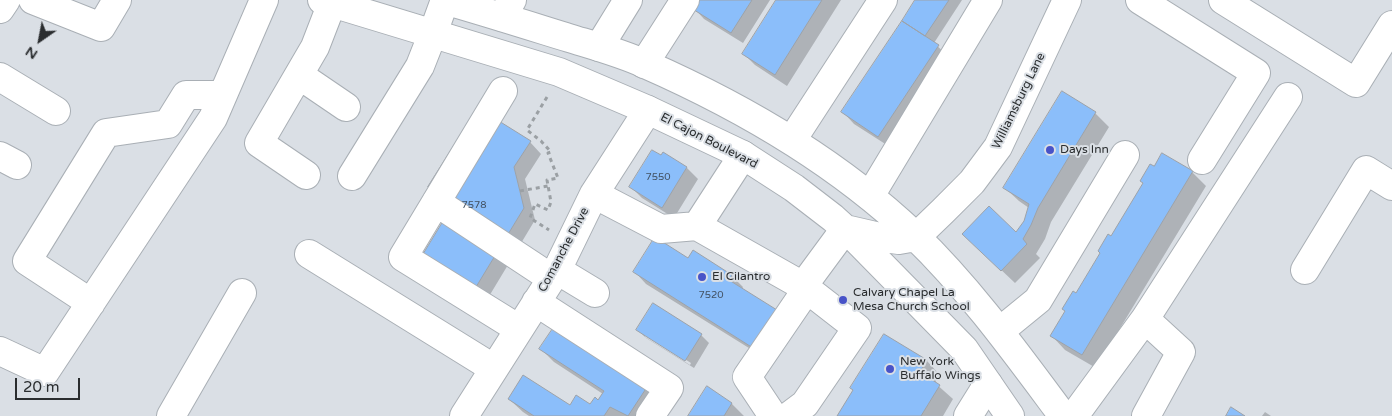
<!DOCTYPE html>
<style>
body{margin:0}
#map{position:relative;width:1392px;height:416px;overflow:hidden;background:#dadfe5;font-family:"Varela Round",sans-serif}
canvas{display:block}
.north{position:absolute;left:15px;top:15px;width:50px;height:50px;-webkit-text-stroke:4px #dadfe5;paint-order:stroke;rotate:213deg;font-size:14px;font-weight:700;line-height:20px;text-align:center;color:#2a2d2f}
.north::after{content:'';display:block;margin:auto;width:18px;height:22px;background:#2a2d2f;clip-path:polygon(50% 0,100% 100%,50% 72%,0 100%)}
.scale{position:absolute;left:15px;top:378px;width:65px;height:22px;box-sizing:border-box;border:2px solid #2a2d2f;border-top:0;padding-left:6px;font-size:15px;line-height:18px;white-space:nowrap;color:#2a2d2f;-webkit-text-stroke:4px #dadfe5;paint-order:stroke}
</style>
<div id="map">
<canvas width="1392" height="416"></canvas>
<div class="north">N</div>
<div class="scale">20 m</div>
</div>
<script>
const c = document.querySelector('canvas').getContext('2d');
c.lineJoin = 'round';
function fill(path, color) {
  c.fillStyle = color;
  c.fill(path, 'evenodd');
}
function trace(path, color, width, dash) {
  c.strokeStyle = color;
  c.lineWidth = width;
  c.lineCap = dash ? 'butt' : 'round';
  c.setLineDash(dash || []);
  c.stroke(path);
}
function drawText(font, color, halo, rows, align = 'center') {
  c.font = font + ' "Varela Round",sans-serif';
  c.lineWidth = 4;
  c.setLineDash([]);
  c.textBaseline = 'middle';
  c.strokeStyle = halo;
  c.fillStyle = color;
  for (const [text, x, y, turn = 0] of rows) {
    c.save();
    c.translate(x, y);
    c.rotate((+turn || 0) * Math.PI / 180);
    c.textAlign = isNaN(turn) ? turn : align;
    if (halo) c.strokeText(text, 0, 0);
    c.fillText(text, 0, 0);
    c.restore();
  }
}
fill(new Path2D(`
 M 698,0 L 770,0 L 743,43 L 704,19 L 693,7 Z
 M 778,0 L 841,0 L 787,86 L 755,65 L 744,54 Z
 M 917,0 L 962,0 L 934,43 L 949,57 L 890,147 L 854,124 L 843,112 Z
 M 478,110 L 530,142 L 541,154 L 525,179 L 535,220 L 488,298 L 435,265 L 454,206 Z
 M 1095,113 L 1109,127 L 1051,222 L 1045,239 L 1036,254 L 1040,258 L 1015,283 L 977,247 L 1016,234 L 1025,221 L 1029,208 L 1019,201 L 1005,188 Z
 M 664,154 L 687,168 L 698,179 L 674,218 L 642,198 L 631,187 Z
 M 1192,172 L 1206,186 L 1096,368 L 1065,350 L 1052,336 L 1112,237 Z
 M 693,252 L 732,276 L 743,287 L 742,289 L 765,358 L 646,284 L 635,272 L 689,260 Z
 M 556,325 L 661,398 L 650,416 L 529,416 L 523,412 L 509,399 L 570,406 L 591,406 L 599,401 L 603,394 L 554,362 L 541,349 Z
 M 638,330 L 701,335 L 709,343 L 694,368 L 646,338 ZM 645,334 L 691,363 L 690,365 L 645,337 Z
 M 885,335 L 927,361 L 940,375 L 935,383 L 953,399 L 943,416 L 839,416 Z
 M 707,388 L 732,404 L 744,416 L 689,416 Z
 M 1265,412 L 1271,416 L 1262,416 Z`), '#0003');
const building = new Path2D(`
 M 696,0 L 752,0 L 731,33 L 691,8 Z
 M 776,0 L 822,0 L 775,75 L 742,54 Z
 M 915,0 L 949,0 L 925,36 L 902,21 Z
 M 902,21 L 939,45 L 878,137 L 841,112 Z
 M 1062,91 L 1096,112 L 1038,208 L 1031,225 L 1023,239 L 1027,244 L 1001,271 L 962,234 L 989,206 L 1016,232 L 1024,221 L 1029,204 L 1003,188 Z
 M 478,108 L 531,141 L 514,167 L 524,208 L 476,287 L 423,254 L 454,203 L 428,187 Z
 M 652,150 L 661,155 L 663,152 L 687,167 L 662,208 L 629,187 Z
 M 1162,153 L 1193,171 L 1082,355 L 1050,336 L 1065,311 L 1062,309 L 1073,291 L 1076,293 L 1100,253 L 1098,251 L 1108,234 L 1111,236 L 1143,183 L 1140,181 L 1150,164 L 1154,166 Z
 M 655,237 L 688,258 L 693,250 L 732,275 L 729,280 L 777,310 L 753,348 L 633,272 Z
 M 653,303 L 702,334 L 685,361 L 636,330 Z
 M 556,324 L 649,384 L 628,416 L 610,407 L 604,416 L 534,416 L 508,399 L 523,375 L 570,405 L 576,395 L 590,404 L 595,397 L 598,400 L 604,391 L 539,349 Z
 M 884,334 L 927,360 L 920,372 L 940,385 L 921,416 L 837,416 L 853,390 L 850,388 Z
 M 707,386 L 732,403 L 724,416 L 688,416 Z
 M 1231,407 L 1245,416 L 1226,416 Z`);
fill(building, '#8bbefa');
trace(building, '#9da2a8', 1);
const minor = new Path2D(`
 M 33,0 L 101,27 L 117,0
 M 1140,0 L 1256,73 L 1202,160
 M 1223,0 L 1356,83 L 1392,25
 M 0,9 L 6,0
 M 502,17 L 512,0
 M 599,47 L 628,0
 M 644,64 L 685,0
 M 299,75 L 346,107
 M 0,77 L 56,111
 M 503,91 L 403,257 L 519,329
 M 792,140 L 883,0
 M 0,156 L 17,165
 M 306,175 L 259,143 L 315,47 L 332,3
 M 352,176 L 420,66 L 433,33 L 445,0
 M 594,194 L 661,229 L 697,226 L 743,155
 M 870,196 L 988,0
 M 436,202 L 551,278
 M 697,226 L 803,286 L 845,229
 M 916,237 L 943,211 L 972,182 L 998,147 L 1067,0
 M 309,254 L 493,368
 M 557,270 L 595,293
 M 1305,270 L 1366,170 L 1392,186
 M 536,302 L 669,388 L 650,416
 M 91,303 L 27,261 L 106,133 L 168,124 L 186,95 L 223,95
 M 1145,319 L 1288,97
 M 1000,331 L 1038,300 L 1125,155
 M 0,351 L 45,372 L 213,118 L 264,0
 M 171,416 L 242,293
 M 464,416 L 557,270 L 594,194 L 648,110
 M 773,416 L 747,377 L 807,289
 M 789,416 L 805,404 L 857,328 L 803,286
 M 968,416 L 988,384
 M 1074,416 L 1145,319 L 1181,352 L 1146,416`);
const major = new Path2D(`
 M 322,0 L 559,72 L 648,110 L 743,155 L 794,188 L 833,218 L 855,238 L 964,349 L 1010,416
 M 444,0 C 486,12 527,25 569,38 C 595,46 621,53 645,64 C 743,107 836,161 914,235 C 970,289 1016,353 1063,416
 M 845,229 L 884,238 L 899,240 L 916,237`);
trace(minor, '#a9afb5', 30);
trace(major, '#a9afb5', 30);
trace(new Path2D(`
 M 547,97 L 527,130 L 541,141 L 551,152 L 548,153 L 558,178 L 547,180 L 551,202 L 548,210 L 535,204 L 530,218 L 549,230
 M 520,191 L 548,186`), '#9ba0a4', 3, [4, 4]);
trace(minor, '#fff', 28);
trace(major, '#fff', 28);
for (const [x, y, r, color] of [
 [1050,150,5,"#4853c8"],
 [702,277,5,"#4853c8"],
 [843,300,5,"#4853c8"],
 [890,369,5,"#4853c8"]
]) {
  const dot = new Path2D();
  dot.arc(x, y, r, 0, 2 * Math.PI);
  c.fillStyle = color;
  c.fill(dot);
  trace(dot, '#dadfe5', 2);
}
drawText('10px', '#425162', null, [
 ["7550",658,177],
 ["7578",474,205],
 ["7520",711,295]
]);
drawText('12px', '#2a2d2f', '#dadfe5', [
 ["Williamsburg Lane",1019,101,-64],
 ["El Cajon Boulevard",709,141,27],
 ["Comanche Drive",564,250,-62]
]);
drawText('12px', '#2a2d2f', '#dadfe5', [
 ["Days Inn",1060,150],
 ["El Cilantro",712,277],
 ["Calvary Chapel La",853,293],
 ["Mesa Church School",853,307],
 ["New York",900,362],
 ["Buffalo Wings",900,376]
], 'left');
</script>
